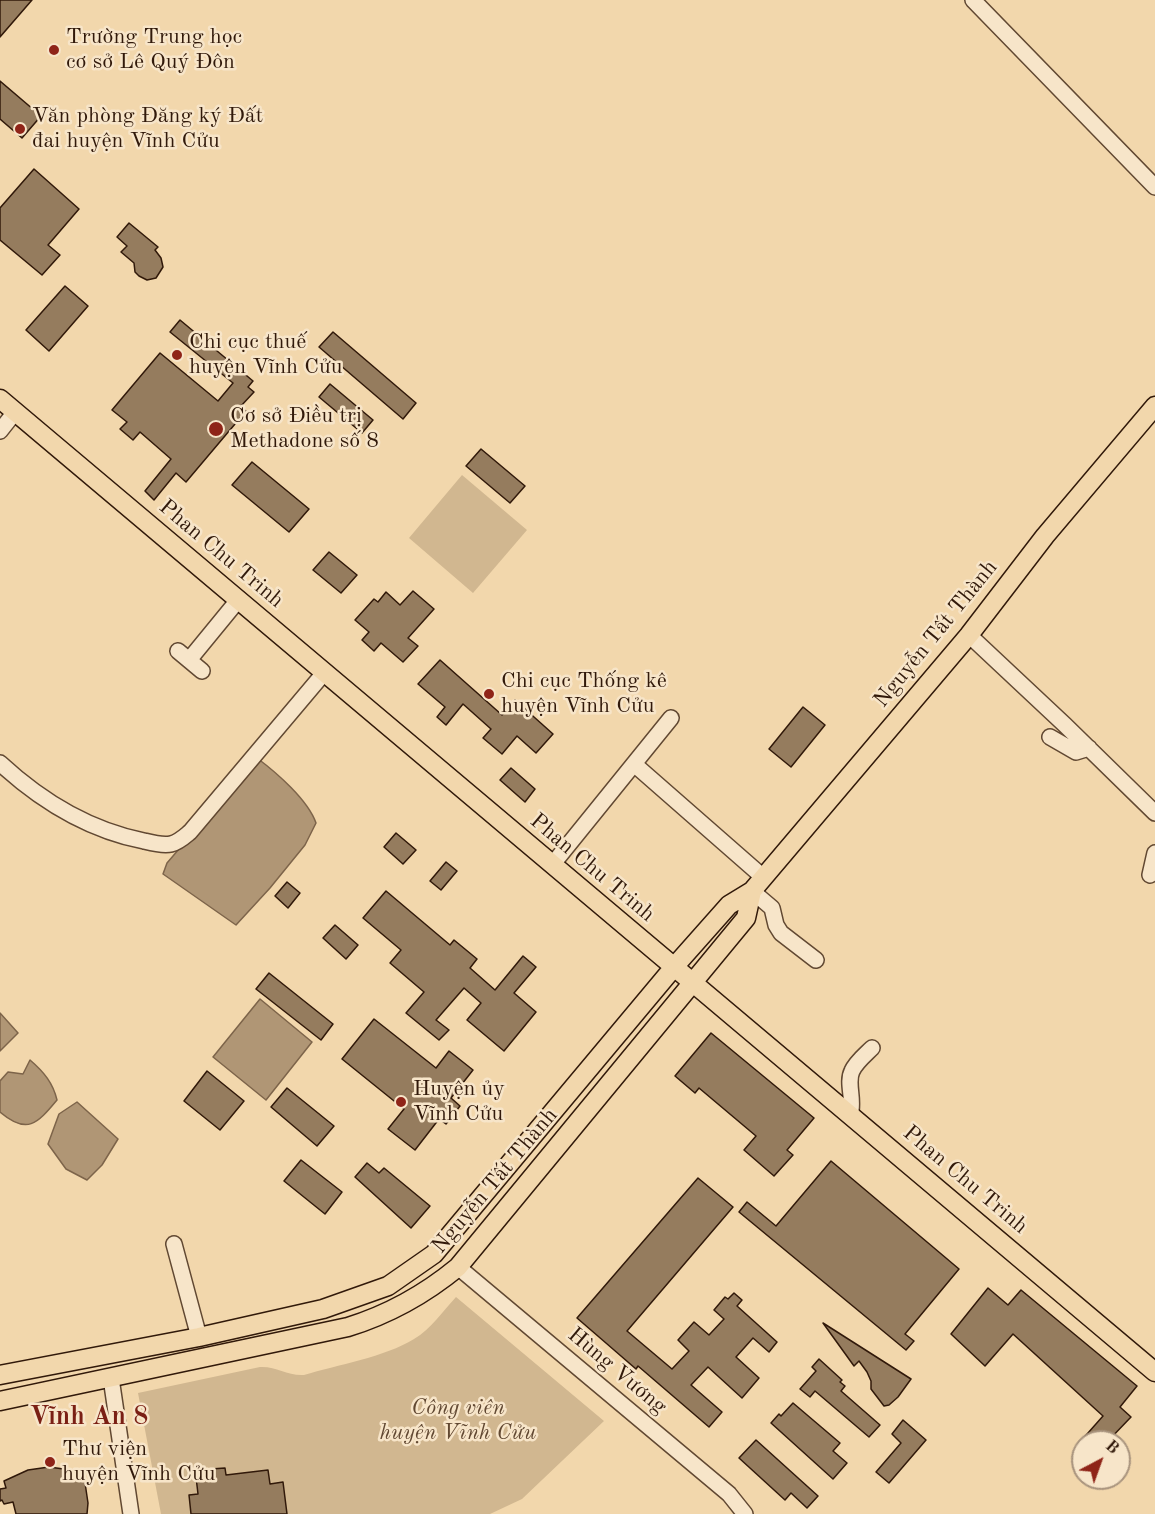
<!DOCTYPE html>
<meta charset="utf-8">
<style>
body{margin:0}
#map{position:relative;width:1155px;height:1514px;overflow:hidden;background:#f2d7ac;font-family:"Old Standard TT",serif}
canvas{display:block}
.north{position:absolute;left:1071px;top:1430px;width:60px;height:60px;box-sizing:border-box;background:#f7e5c9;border:2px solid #a8937d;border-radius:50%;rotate:41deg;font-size:16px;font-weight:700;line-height:24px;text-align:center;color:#31190a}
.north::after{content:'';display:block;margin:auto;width:21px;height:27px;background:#8f2418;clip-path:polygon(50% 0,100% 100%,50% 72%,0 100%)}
</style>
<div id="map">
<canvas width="1155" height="1514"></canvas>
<div class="north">B</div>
</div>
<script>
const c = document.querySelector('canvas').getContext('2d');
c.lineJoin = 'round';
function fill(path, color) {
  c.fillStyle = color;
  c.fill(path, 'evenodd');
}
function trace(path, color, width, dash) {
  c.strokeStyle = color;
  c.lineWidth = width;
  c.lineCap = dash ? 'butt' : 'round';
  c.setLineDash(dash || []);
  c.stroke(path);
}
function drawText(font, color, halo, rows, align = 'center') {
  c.font = font + ' "Old Standard TT",serif';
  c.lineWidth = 5;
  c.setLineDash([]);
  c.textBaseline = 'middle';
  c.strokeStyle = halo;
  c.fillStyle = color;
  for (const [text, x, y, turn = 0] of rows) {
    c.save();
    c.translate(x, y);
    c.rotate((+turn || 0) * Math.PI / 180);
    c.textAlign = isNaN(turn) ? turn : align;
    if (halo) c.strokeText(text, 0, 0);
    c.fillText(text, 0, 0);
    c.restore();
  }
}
fill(new Path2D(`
 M 462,475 L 527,530 L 473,593 L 409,538 Z
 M 456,1297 L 604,1421 L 522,1499 L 490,1514 L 161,1514 L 138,1393 L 260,1367 C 276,1366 287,1376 304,1375 C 337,1365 385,1357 414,1339 C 431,1329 443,1311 456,1297 Z`), '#d1b790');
const water = new Path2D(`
 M 257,758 C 277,773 308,800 316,823 L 305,845 L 270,888 L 236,925 L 163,874 L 167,863 Z
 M 260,999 L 312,1042 L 266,1100 L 213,1057 Z
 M 0,1013 L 18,1033 L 0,1051 Z
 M 30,1060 C 44,1072 53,1083 57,1100 C 37,1124 27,1135 0,1112 L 0,1081 L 8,1072 L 23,1074 Z
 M 77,1102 L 118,1139 L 102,1165 L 87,1180 L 66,1169 L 48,1144 L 59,1114 Z`);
fill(water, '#b09675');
trace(water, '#7d644a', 1.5);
const building = new Path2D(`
 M 0,0 L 32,0 L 0,37 Z
 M 0,81 L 41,116 L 22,138 L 0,119 Z
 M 34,169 L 79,209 L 48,245 L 60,255 L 42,275 L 0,240 L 0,208 Z
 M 129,223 L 158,247 L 155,250 L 161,258 L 163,267 L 156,278 L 147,280 L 139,276 L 135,272 L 134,263 L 121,252 L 127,246 L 117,237 Z
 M 65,286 L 88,306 L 49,351 L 26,330 Z
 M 180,320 L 253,381 L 248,387 L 254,392 L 240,407 L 246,411 L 186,482 L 176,473 L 154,500 L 145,491 L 171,459 L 140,432 L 133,440 L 120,429 L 127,422 L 112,410 L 160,353 L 218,401 L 233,383 L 170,332 Z
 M 333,332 L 416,403 L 403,419 L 319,347 Z
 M 330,384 L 373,420 L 362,433 L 319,397 Z
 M 481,449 L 525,486 L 510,503 L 466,466 Z
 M 252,462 L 309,509 L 289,532 L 232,485 Z
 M 329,552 L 357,575 L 341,593 L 313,570 Z
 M 413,591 L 434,609 L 408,638 L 418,646 L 403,662 L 381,643 L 374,651 L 362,640 L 369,632 L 355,620 L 374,599 L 378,602 L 386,592 L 400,605 Z
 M 440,660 L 502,715 L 515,700 L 553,734 L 536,753 L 517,736 L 502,754 L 483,738 L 491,729 L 463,704 L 446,725 L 437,717 L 445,707 L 418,684 Z
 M 803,707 L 825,725 L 791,767 L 769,749 Z
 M 511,768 L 535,789 L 525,802 L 500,780 Z
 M 396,833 L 416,850 L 403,864 L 384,847 Z
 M 446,862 L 457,871 L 441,890 L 430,881 Z
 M 287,882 L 300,893 L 288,908 L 275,896 Z
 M 386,891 L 450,945 L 454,940 L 477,959 L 470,968 L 495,990 L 523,956 L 536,967 L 514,993 L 536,1012 L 504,1051 L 467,1020 L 481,1003 L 464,988 L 436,1020 L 449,1030 L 439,1040 L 406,1013 L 424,992 L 390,963 L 401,950 L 363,918 Z
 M 335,925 L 358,945 L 346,959 L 323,938 Z
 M 269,973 L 333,1024 L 321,1040 L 256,989 Z
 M 374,1019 L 436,1068 L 449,1051 L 473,1070 L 451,1098 L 460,1106 L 446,1124 L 439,1119 L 415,1150 L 388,1129 L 404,1109 L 342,1059 Z
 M 711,1033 L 814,1118 L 787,1150 L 793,1155 L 774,1176 L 744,1150 L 756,1136 L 699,1088 L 695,1093 L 675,1076 Z
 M 207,1071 L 244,1101 L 220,1130 L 184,1101 Z
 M 287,1088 L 334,1126 L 317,1146 L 271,1107 Z
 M 301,1160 L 342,1192 L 325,1214 L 284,1181 Z
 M 831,1161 L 959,1269 L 905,1334 L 914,1341 L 906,1350 L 739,1212 L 747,1202 L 776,1226 Z
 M 367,1163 L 379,1173 L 384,1168 L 430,1206 L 411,1228 L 355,1177 Z
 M 698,1178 L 733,1207 L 627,1331 L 672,1369 L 689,1351 L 678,1340 L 694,1322 L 709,1335 L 724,1319 L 714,1310 L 725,1297 L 728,1299 L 734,1293 L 742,1300 L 737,1306 L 777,1342 L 769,1352 L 753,1338 L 736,1357 L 759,1378 L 742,1398 L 708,1367 L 691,1385 L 722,1412 L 709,1427 L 638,1366 L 636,1369 L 577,1318 Z
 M 988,1288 L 1008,1305 L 1021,1290 L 1137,1386 L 1120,1407 L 1131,1417 L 1107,1442 L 1080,1442 L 1103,1416 L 1013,1334 L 985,1366 L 951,1334 Z
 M 823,1323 L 911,1379 L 898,1397 L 889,1405 L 884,1406 L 871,1389 L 871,1381 L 867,1372 L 859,1361 L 854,1366 Z
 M 819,1359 L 842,1380 L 840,1382 L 845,1386 L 841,1391 L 880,1425 L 869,1437 L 815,1391 L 810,1397 L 800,1389 L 816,1371 L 812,1367 Z
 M 793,1403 L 840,1443 L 833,1451 L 847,1463 L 833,1479 L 771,1423 L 779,1414 L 781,1416 Z
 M 903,1420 L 926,1440 L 889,1483 L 876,1472 L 901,1443 L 892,1434 Z
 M 756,1440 L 818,1496 L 807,1508 L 791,1493 L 785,1500 L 739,1458 Z
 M 49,1467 L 71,1470 L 84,1476 L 88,1503 L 87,1514 L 16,1514 L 13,1502 L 4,1504 L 2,1500 L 0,1501 L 0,1489 L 6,1488 L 4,1481 L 28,1470 Z
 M 225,1468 L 226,1475 L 268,1470 L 270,1484 L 283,1482 L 287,1514 L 191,1514 L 189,1495 L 198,1494 L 196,1477 L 212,1475 L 211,1469 Z`);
fill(building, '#957c5e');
trace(building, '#31190a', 1.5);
const minor = new Path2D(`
 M 973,0 L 1155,187
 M 0,431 L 15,412
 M 969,635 L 1065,725 L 1155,813
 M 178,651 L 202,671
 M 189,660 L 239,599
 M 1050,737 L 1076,752 L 1089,748
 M 0,763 C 41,801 89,830 144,841 C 152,843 163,846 171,844 C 179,842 184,837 190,832 L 324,673
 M 634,764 L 763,877
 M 552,865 L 671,718
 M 1150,875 L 1155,853
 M 752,891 L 772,908 L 776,925 L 781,933 L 816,960
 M 850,1115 C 855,1100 846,1083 852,1071 C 856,1062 865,1055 872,1048
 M 174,1244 L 199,1337
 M 458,1267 L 729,1494 L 745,1514
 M 111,1378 L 131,1514`);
const major = new Path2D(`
 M 0,399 L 1155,1372
 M 0,1375 L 199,1337 L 323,1309 L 388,1286 L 434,1254 L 674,967 L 729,905 L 752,891 L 969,635 L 1045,536 L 1155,406
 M 0,1401 L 348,1327 C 390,1314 424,1295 458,1267 L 746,918 L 752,891`);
trace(minor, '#614832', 18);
trace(major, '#31190a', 21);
trace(minor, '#f7e5c9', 15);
trace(major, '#f2d7ac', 18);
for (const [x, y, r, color] of [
 [54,50,6,"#8f2418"],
 [20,129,6,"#8f2418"],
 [177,355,6,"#8f2418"],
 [216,429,8,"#8f2418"],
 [489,694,6,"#8f2418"],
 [401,1102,6,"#8f2418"],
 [50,1462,6,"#8f2418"]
]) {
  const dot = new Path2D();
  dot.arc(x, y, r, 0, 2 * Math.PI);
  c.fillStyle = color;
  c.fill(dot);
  trace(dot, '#f7e5c9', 2);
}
drawText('22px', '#31190a', '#f7e5c9', [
 ["Trường Trung học",66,37],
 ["cơ sở Lê Quý Đôn",66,62],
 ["Văn phòng Đăng ký Đất",32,116],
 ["đai huyện Vĩnh Cửu",32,141],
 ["Chi cục thuế",189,342],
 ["huyện Vĩnh Cửu",189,367],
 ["Cơ sở Điều trị",230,416],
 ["Methadone số 8",230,441],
 ["Chi cục Thống kê",501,681],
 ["huyện Vĩnh Cửu",501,706],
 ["Huyện ủy",413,1089],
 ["Vĩnh Cửu",413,1114],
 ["Thư viện",62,1449],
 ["huyện Vĩnh Cửu",62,1474]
], 'left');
drawText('22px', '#31190a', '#f7e5c9', [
 ["Phan Chu Trinh",221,554,40],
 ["Nguyễn Tất Thành",936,634,-51],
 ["Phan Chu Trinh",592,868,40],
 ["Phan Chu Trinh",965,1180,40],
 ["Nguyễn Tất Thành",495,1181,-50],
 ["Hùng Vương",617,1371,40]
]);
drawText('italic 22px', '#614832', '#f7e5c9', [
 ["Công viên",458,1408],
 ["huyện Vĩnh Cửu",458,1433]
]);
drawText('bold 26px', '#7a1f14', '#f7e5c9', [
 ["Vĩnh An 8",89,1417]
]);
</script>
